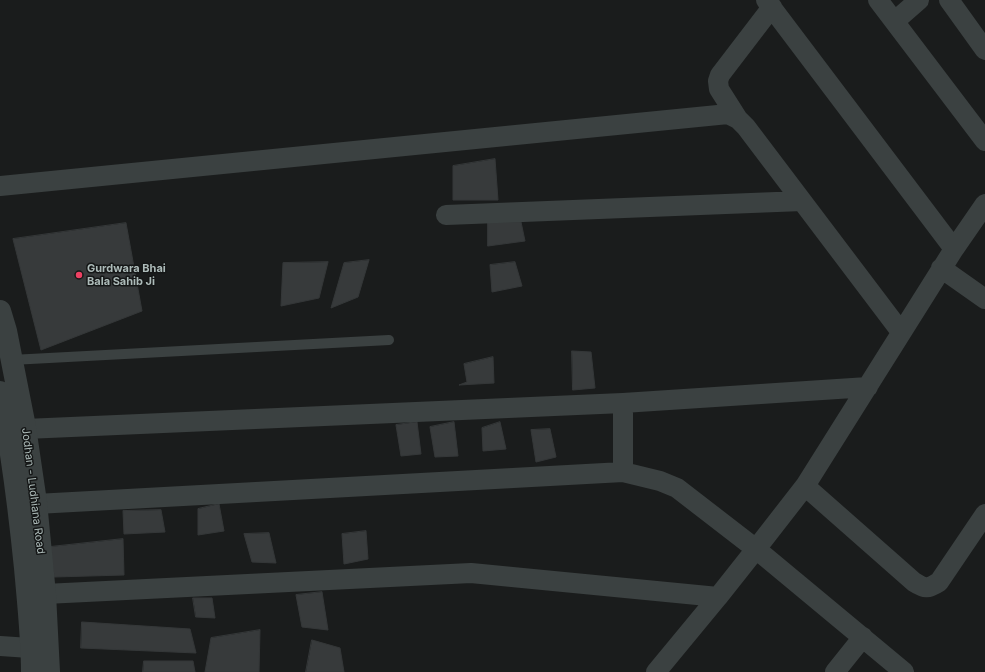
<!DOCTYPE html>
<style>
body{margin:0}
canvas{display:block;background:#1a1c1c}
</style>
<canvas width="985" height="672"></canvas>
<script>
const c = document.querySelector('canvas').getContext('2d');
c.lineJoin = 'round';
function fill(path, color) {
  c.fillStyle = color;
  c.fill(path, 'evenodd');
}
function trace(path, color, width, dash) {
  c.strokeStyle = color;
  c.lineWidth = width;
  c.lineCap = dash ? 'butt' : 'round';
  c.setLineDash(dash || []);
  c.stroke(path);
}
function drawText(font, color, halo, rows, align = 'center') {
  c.font = font + ' Inter,sans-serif';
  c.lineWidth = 3;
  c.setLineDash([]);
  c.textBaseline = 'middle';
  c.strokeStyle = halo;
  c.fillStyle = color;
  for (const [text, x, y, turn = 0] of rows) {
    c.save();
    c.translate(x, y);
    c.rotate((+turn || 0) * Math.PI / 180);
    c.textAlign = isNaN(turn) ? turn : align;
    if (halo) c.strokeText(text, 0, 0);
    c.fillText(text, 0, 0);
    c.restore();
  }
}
const building = new Path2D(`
 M 495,159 L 498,200 L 453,200 L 453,166 Z
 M 488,222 L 521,222 L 525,241 L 488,246 Z
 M 126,223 L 142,311 L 41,350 L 13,239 Z
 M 369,260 L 358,297 L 331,308 L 344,263 Z
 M 328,262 L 319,298 L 281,306 L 283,263 Z
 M 515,262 L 522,286 L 492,292 L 490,265 Z
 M 572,351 L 591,352 L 595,388 L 573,390 Z
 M 493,357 L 494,383 L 459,385 L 467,382 L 464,364 Z
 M 417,422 L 421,454 L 401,456 L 396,425 Z
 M 454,422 L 458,456 L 435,457 L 430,427 Z
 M 500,422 L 506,449 L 483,451 L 482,428 Z
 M 550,429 L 556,457 L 536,462 L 531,430 Z
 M 219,504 L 224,531 L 198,535 L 198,509 Z
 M 161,510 L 165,532 L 124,534 L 123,511 Z
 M 366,531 L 368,559 L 344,564 L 342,534 Z
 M 269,533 L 276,563 L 252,562 L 244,534 Z
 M 123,539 L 124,575 L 54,577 L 50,547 Z
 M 322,592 L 328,630 L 302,627 L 296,595 Z
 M 193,598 L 212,598 L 215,618 L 196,617 Z
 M 82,622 L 190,629 L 196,653 L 81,648 Z
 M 260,630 L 259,672 L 205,672 L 211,638 Z
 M 312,640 L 340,648 L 344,672 L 306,672 Z
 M 144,661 L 193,661 L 195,672 L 143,672 Z`);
fill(building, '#373a3b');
trace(building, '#343738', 1);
trace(new Path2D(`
 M 11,360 L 389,340`), '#3b4141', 10);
trace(new Path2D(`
 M 766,0 L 954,249
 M 878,0 L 985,141
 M 949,0 L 985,50
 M 895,21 L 919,0
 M 738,119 L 719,89 L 718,81 L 720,75 L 772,7
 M 0,186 L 728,114 L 738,119 L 746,127 L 901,332
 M 446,215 L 802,201
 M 941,268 L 985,299
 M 25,429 L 623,403 L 868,387
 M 623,472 L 623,403
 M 805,486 L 914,582 C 925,589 928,589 939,582 L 985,514
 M 36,504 L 623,472 L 660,481 L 677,488 L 756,549 L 805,486 L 954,249 L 985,204
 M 45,594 L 471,573 L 718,597 L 756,549 L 904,672
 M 0,646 L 30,648
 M 656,672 L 718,597
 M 835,672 L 863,637`), '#3b4141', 20);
trace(new Path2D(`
 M 0,311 L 6,331 L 25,427 L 36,502 L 45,594 L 49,672
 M 0,392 C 12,450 19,509 25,568 C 28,602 32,638 32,672`), '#3b4141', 22);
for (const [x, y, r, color] of [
 [79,275,4,"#ed4163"]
]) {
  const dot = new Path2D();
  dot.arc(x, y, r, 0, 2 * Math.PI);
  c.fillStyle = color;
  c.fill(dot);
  trace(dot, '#151717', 1.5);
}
drawText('bold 11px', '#adbbb9', '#151717', [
 ["Gurdwara Bhai",87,269],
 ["Bala Sahib Ji",87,282]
], 'left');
drawText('11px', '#adbbb9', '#151717', [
 ["Jodhan - Ludhiana Road",33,491,83]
]);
</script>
